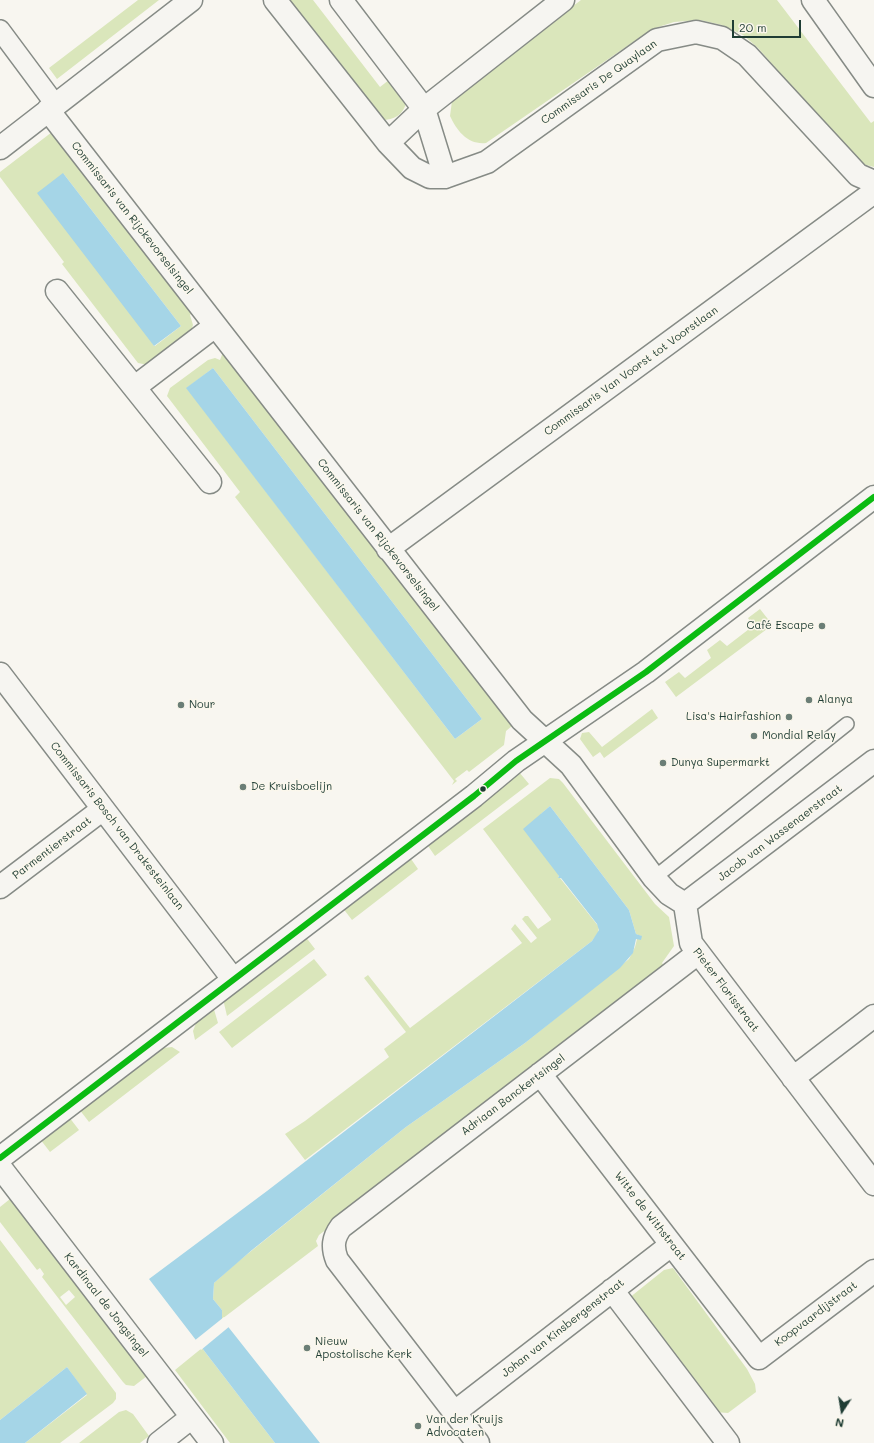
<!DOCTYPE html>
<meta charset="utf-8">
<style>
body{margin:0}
#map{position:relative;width:874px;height:1443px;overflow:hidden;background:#f8f6f0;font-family:Mali,sans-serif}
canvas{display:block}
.north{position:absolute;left:822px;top:1391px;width:40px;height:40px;-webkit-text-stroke:3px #fbf7ec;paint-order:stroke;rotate:192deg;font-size:11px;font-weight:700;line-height:16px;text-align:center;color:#1f3d34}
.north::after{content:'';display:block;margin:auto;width:14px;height:18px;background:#1f3d34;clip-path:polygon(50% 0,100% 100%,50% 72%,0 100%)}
.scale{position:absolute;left:732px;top:20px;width:69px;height:18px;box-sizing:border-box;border:2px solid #1f3d34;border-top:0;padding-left:5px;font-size:12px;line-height:14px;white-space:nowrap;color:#1f3d34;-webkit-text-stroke:3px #fbf7ec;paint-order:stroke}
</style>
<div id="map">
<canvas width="874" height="1443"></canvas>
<div class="north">N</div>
<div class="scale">20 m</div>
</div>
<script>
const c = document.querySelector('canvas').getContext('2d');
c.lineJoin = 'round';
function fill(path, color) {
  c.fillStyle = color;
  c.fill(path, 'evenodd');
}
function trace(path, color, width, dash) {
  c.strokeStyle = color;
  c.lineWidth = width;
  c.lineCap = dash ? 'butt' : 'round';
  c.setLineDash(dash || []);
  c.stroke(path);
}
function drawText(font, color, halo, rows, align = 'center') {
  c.font = font + ' Mali,sans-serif';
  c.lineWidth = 3;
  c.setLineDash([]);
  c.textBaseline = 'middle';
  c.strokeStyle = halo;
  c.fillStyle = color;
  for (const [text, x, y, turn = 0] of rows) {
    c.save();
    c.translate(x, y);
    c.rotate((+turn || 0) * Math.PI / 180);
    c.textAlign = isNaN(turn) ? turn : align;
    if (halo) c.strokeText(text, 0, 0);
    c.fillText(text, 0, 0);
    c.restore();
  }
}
fill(new Path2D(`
 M 138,0 L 159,0 L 57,79 L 49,68 Z
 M 284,0 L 313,0 L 380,87 L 394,76 L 406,103 C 403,115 394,120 382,120 Z
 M 581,0 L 777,0 L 871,123 L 874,121 L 874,167 L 862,164 L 856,159 L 758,48 L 743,35 L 722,25 L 700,20 L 674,22 L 652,29 L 486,143 C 468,145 457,131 450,116 L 452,101 L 457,95 Z
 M 52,132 L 194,311 L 190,315 L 193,325 L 191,331 L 148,365 L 138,363 L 62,264 L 64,262 L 0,177 L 0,172 ZM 63,173 L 181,326 L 155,346 L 154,346 Z
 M 223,352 L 231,358 L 512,726 L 506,731 L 504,745 L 469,772 L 467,770 L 455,779 L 457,781 L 452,785 L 454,781 L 235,497 L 240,492 L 167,396 L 170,388 L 208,360 L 215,358 L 220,360 ZM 213,368 L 482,719 L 455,739 L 187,388 Z
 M 760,609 L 771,623 L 771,626 L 676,697 L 665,682 L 679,672 L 685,678 L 711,658 L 707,650 L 720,640 L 727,646 L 753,626 L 748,618 Z
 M 652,709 L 658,718 L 604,758 L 600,752 L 593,757 L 580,739 L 582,733 L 589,732 L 602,747 Z
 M 519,772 L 529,784 L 435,856 L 426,843 Z
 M 550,778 L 559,779 L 563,783 L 655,904 L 669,917 L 674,946 L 662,963 L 666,969 L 319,1235 L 316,1241 L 318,1246 L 222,1319 L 222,1310 L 213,1299 L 214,1283 L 235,1264 L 406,1127 L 525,1043 L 629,959 L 635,947 L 637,939 L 641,936 L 636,934 L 629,910 L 550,806 L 541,814 L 559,876 L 558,878 L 560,878 L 599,927 L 598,933 L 592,941 L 305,1160 L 285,1134 L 305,1121 L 389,1057 L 384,1049 L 406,1032 L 364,978 L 368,975 L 410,1028 L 522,943 L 511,929 L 515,924 L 531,943 L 537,938 L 522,919 L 525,916 L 528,916 L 538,929 L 551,920 L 551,919 L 483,829 Z
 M 409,856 L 418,869 L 352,920 L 342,907 Z
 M 305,936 L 315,949 L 227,1016 L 223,999 Z
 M 314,959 L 327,975 L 232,1048 L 219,1032 Z
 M 213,1006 L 218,1023 L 195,1040 L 193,1031 L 196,1023 L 194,1021 Z
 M 161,1046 L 163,1048 L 172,1047 L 180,1052 L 89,1122 L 79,1109 Z
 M 69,1117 L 79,1130 L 50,1152 L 40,1139 Z
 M 10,1199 L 147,1376 L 134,1386 L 126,1385 L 123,1382 L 42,1277 L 44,1274 L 40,1268 L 37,1270 L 0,1222 L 0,1207 ZM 69,1290 L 75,1297 L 66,1305 L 60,1297 Z
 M 0,1240 L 116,1393 L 116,1399 L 113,1403 L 60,1443 L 25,1443 L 87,1395 L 67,1367 L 0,1420 Z
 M 673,1268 L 747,1369 L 755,1384 L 756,1392 L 728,1413 L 715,1412 L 629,1298 L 664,1270 Z
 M 202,1348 L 275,1443 L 230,1443 L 175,1370 Z
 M 126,1410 L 133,1414 L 149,1436 L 140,1443 L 79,1443 L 119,1412 Z`), '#dae6bb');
fill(new Path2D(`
 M 63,173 L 181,326 L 154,346 L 37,193 Z
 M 213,368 L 482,719 L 455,739 L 186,388 Z
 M 550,806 L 629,910 L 636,934 L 642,936 L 641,940 L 636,939 L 633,953 L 620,968 L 525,1043 L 406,1127 L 252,1250 L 214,1283 L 213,1299 L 222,1310 L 222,1319 L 320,1443 L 275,1443 L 149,1279 L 267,1191 L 592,941 L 599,930 L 597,924 L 561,878 L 558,878 L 559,876 L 523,829 Z
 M 67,1367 L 87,1394 L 25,1443 L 0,1443 L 0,1420 Z`), '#a5d5e7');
fill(new Path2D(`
 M 224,1317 L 230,1326 L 201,1350 L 194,1341 Z`), '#f8f6f0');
const service = new Path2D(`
 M 654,878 L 847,724`);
const pedestrian = new Path2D(`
 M 0,30 L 55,104`);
const minor = new Path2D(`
 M 275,0 L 388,143 L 412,168 L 430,177 L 445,177 L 487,162 L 657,40 L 696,32 L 722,38 L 747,55 L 858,175 L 874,182
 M 341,0 L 424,109 L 563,0
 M 813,0 L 874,86
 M 48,110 L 522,720 L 571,765 L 654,878 L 669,894 L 685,904 L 691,943 L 874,1184
 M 388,143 L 424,109 L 445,177
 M 0,148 L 191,0
 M 57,291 L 210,482
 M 135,387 L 215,326
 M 388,549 L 874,192
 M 0,674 L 233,979
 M 0,887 L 103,809
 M 685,904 L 874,761
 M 540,1074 L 759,1358 L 874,1271
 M 793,1078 L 874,1016
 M 0,1158 L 474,796 L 516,761 L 646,672 L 874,497
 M 0,1167 L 212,1443
 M 612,1290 L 728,1443
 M 455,1412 L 671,1245
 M 159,1443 L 192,1417
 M 478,1443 L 337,1260 C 332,1247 333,1238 341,1227 L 698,953`);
trace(service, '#868b86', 16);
trace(pedestrian, '#868b86', 22);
trace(minor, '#868b86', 25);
trace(service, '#f6f5f1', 13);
trace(pedestrian, '#f6f5f1', 19);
trace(minor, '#f6f5f1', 22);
trace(new Path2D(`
 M 0,1158 L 474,796 L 516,761 L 646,672 L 874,497`), '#0bbb12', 6);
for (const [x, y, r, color] of [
 [822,626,4,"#6b7e76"],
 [809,700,4,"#6b7e76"],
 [181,705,4,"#6b7e76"],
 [789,717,4,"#6b7e76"],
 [754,736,4,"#6b7e76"],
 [663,763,4,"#6b7e76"],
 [243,787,4,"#6b7e76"],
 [483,789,3.5,"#1f3d34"],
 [307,1348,4,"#6b7e76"],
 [418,1426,4,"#6b7e76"]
]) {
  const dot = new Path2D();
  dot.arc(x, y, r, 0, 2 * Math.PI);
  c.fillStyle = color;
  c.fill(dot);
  trace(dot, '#fbf7ec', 1.5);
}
drawText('11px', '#1f3d34', '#fbf7ec', [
 ["Commissaris De Quaylaan",599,82,-35],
 ["Commissaris van Rijckevorselsingel",132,218,52],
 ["Commissaris Van Voorst tot Voorstlaan",631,371,-36],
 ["Commissaris van Rijckevorselsingel",378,535,52],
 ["Commissaris Bosch van Drakesteinlaan",117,826,52],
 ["Jacob van Wassenaerstraat",780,833,-37],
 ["Parmentierstraat",52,848,-37],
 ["Pieter Florisstraat",726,990,53],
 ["Adriaan Banckertsingel",513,1095,-37],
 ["Witte de Withstraat",650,1216,52],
 ["Kardinaal de Jongsingel",106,1305,52],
 ["Koopvaardijstraat",816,1314,-37],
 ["Johan van Kinsbergenstraat",563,1328,-38]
]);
drawText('11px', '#1f3d34', '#fbf7ec', [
 ["Café Escape",814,626,"right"],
 ["Alanya",817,700],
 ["Nour",189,705],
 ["Lisa's Hairfashion",781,717,"right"],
 ["Mondial Relay",762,736],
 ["Dunya Supermarkt",671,763],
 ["De Kruisboelijn",251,787],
 ["Nieuw",315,1342],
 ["Apostolische Kerk",315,1355],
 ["Van der Kruijs",426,1420],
 ["Advocaten",426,1433]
], 'left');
</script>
